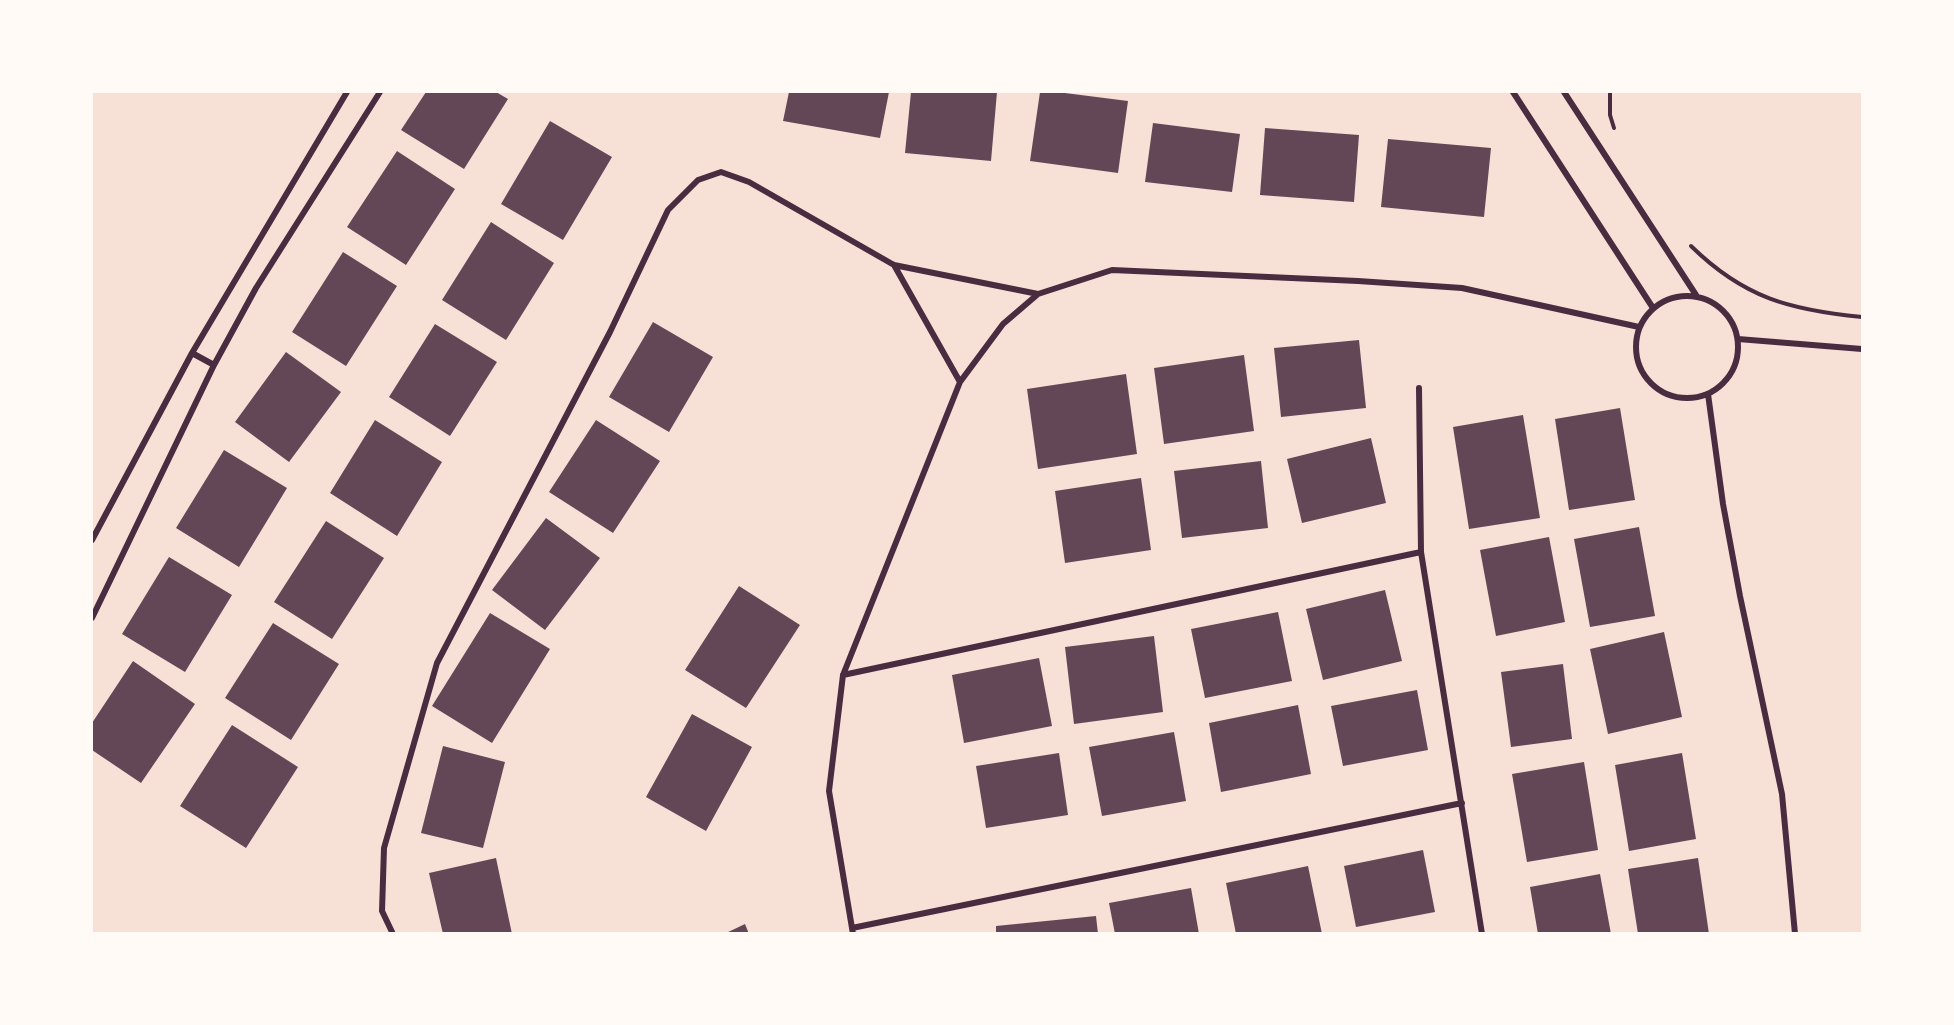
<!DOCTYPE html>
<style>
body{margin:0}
#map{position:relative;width:1954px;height:1025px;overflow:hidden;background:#f7e1d7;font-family:"Asap Condensed",sans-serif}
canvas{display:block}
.frame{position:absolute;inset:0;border:93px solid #fffaf5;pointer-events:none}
</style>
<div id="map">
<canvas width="1954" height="1025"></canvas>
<div class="frame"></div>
</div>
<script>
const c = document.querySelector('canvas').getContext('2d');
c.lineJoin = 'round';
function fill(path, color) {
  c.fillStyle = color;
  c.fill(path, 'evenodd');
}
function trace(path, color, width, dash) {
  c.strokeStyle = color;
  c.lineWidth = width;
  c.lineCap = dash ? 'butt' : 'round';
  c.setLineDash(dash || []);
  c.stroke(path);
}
fill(new Path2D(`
 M 426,92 L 496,92 L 508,99 L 464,169 L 401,130 Z
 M 789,92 L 889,92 L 880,138 L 783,121 Z
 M 911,92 L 997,92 L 991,161 L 905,153 Z
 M 1040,92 L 1057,92 L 1128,101 L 1118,173 L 1030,161 Z
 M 550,121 L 612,157 L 563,240 L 501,204 Z
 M 1153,123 L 1240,134 L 1232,192 L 1145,182 Z
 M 1265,128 L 1359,135 L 1354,202 L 1260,195 Z
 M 1388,139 L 1491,148 L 1484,217 L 1381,207 Z
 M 397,151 L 455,189 L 406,265 L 347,227 Z
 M 491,222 L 554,263 L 506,340 L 442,300 Z
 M 343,252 L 397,286 L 346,366 L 292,332 Z
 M 653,322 L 713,357 L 669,432 L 609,397 Z
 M 435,324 L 497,362 L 450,436 L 389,397 Z
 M 1359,340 L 1366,408 L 1281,417 L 1274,348 Z
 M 286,352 L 341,392 L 289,462 L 235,422 Z
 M 1244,355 L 1254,431 L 1164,444 L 1154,368 Z
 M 1126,374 L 1137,454 L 1038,469 L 1027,389 Z
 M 1620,408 L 1635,500 L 1569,510 L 1555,419 Z
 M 1523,415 L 1540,518 L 1469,529 L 1453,427 Z
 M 375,420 L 442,462 L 397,536 L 330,493 Z
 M 596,420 L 660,461 L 613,533 L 549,492 Z
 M 1371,438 L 1386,503 L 1302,523 L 1287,459 Z
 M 224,450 L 287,488 L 239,567 L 176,528 Z
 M 1261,461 L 1268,528 L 1182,538 L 1174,471 Z
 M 1141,478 L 1151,550 L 1065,563 L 1055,491 Z
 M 546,518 L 600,558 L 545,630 L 492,590 Z
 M 326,521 L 384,558 L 332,639 L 274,602 Z
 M 1639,527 L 1655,616 L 1590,627 L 1574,539 Z
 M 1549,537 L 1565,622 L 1496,636 L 1480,550 Z
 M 169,557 L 232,595 L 185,672 L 122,634 Z
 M 739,586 L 800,625 L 746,708 L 685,670 Z
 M 1385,590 L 1402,661 L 1323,680 L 1306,609 Z
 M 1278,612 L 1292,681 L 1205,698 L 1191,629 Z
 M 490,613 L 550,649 L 492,743 L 432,706 Z
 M 273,623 L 339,664 L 291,740 L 225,698 Z
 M 1664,632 L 1682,717 L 1608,734 L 1590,649 Z
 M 1154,636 L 1163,712 L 1074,724 L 1065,647 Z
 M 1039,658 L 1052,726 L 964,743 L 952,675 Z
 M 133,661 L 195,704 L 141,783 L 92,750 L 92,723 Z
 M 1563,664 L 1572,739 L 1511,747 L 1501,672 Z
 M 1417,690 L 1428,750 L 1343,766 L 1331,706 Z
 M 1298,705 L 1311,774 L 1221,792 L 1209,723 Z
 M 692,714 L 752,747 L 706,831 L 646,797 Z
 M 232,725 L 298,767 L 246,848 L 180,806 Z
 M 1174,732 L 1186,801 L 1102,816 L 1089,747 Z
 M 443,746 L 505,762 L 483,848 L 421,833 Z
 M 1059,753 L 1068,815 L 986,828 L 976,766 Z
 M 1682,753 L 1696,839 L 1629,851 L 1615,765 Z
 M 1584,762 L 1598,850 L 1527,862 L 1512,774 Z
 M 1423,850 L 1435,912 L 1356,927 L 1344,866 Z
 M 496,858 L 512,934 L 443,934 L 429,873 Z
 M 1698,858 L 1709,934 L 1638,934 L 1628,869 Z
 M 1308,866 L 1322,934 L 1236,934 L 1226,883 Z
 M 1600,874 L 1611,934 L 1538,934 L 1530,887 Z
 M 1191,888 L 1199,934 L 1115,934 L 1109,903 Z
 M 1096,916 L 1098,934 L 996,934 L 996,926 Z
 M 745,924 L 749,934 L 724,934 Z`), '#644757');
trace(new Path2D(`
 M 1610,92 L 1610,115 L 1614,128
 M 1691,246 C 1744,298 1790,310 1862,317`), '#4a2c40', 4);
trace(new Path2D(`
 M 1513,92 L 1653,308
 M 1564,92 L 1696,295
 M 894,265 L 960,382
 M1636 347a51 51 0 1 1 102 0a51 51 0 1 1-102 0Z
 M 1738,339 L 1862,349
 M 192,353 L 214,365
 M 1419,388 L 1421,552 L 1482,934
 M 1708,394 L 1723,504 L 1740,596 L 1782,794 L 1795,934
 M 92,540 L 192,353 L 347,92
 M 92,618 L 214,365 L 256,288 L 380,92
 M 843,675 L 1421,552
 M 852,928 L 1462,803
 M 393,934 L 382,911 L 384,848 L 437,663 L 610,332 L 668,210 L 698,180 L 721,172 L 749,182 L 894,265 L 1038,294
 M 853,934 L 829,791 L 843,675 L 960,382 L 1003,324 L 1038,294 L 1112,270 L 1358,281 L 1462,288 L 1639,327`), '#4a2c40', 6);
</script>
